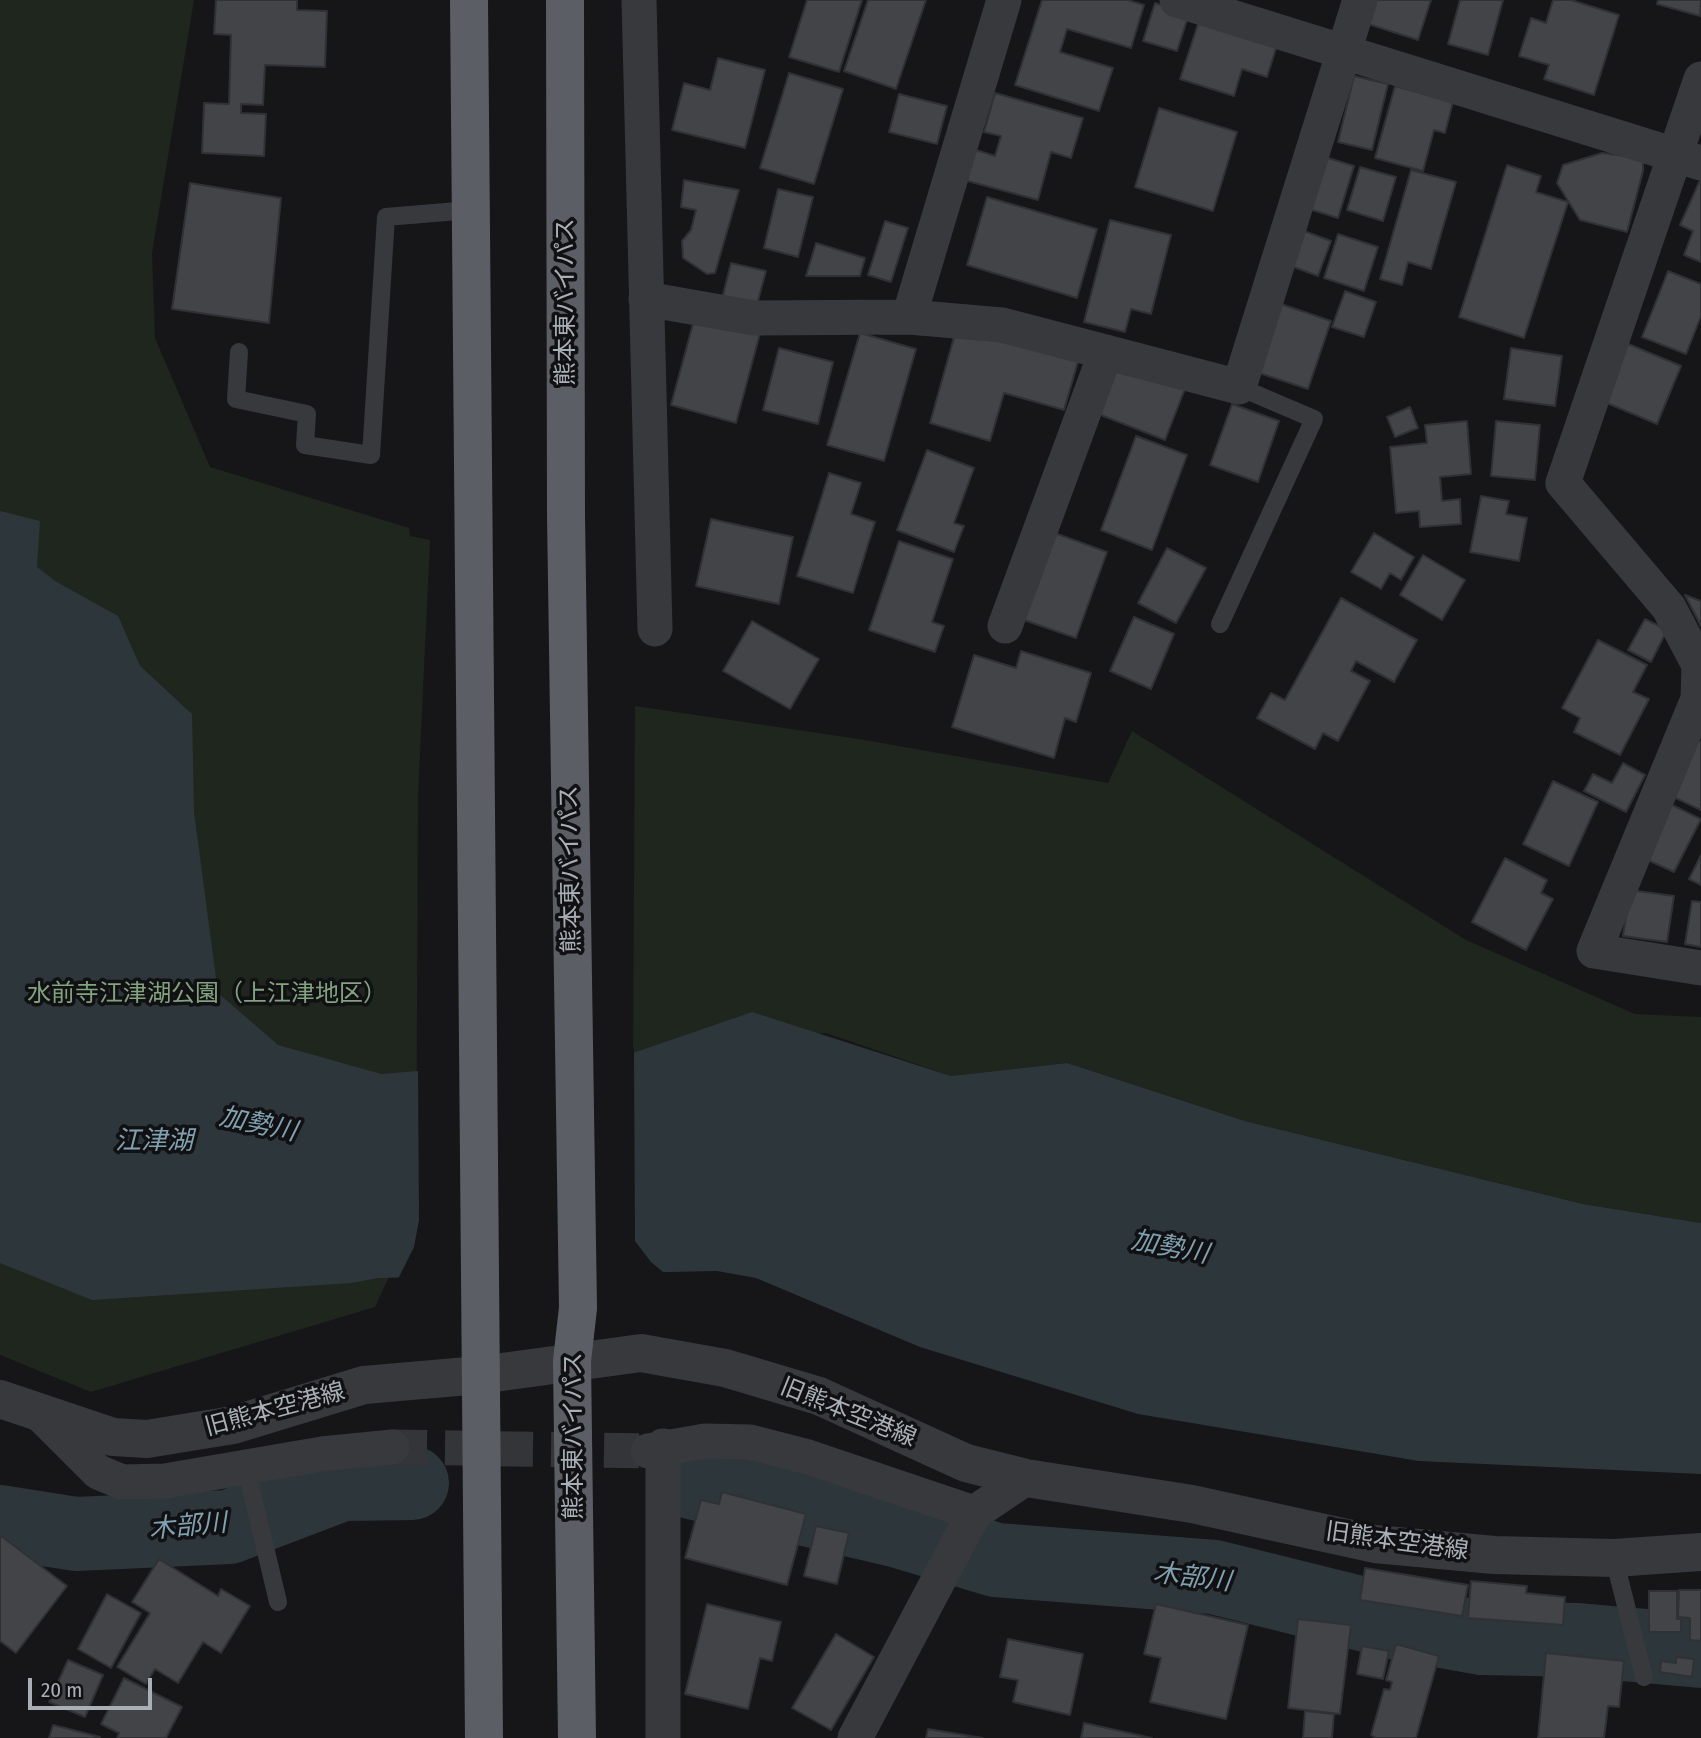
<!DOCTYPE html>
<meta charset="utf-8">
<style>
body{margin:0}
#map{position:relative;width:1701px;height:1738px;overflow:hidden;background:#161618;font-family:"Fira Sans Condensed",sans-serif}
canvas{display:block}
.scale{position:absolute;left:28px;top:1678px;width:124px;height:32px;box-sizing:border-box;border:4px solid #a9afb7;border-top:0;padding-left:9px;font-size:21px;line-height:24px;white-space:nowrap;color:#a9afb7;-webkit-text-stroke:5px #111113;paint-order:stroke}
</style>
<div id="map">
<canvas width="1701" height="1738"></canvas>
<div class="scale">20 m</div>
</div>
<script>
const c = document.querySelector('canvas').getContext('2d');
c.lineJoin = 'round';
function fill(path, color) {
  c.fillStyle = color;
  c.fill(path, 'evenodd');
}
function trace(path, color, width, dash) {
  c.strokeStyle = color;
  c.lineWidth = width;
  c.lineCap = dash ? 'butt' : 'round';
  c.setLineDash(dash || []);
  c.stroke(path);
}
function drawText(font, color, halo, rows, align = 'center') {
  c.font = font + ' "Fira Sans Condensed","Noto Sans JP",sans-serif';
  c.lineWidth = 7;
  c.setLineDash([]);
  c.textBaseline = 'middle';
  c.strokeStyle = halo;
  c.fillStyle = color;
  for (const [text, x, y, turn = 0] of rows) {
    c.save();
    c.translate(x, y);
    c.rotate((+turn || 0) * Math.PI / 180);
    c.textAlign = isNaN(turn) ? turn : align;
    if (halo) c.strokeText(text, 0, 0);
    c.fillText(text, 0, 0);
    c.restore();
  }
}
fill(new Path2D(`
 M 0,0 L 194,0 L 152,253 L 155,338 L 210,467 L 409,528 L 410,536 L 430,540 L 418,797 L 416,1218 L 375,1307 L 91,1392 L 0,1355 Z
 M 635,706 L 859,739 L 1108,783 L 1132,731 L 1466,940 L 1635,1014 L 1701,1017 L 1701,1223 L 1583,1204 L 1245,1121 L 1067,1063 L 951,1076 L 826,1033 L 633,1053 Z`), '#1e261e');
fill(new Path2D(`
 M 0,511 L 40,521 L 37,567 L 55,581 L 118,616 L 140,666 L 192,714 L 194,812 L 218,993 L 278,1045 L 381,1074 L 633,1053 L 752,1012 L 951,1076 L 1067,1063 L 1245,1121 L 1583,1204 L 1701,1223 L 1701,1474 L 1419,1461 L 1138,1414 L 920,1347 L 756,1278 L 717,1271 L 378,1278 L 351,1283 L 92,1300 L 0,1263 Z`), '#2d373b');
fill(new Path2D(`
 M 634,1049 L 635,1241 L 651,1262 L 668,1276 L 397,1281 L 414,1247 L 419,1220 L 418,1068 Z`), '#161618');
trace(new Path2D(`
 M 687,1481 L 899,1531 L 996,1560 L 1214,1577 L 1399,1623 L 1482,1638 L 1578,1640 L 1701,1651
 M 0,1522 L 76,1534 L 229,1527 L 342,1484 L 412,1483`), '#2d373b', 74);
const building = new Path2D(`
 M 216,0 L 297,0 L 297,10 L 327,11 L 325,67 L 265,65 L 263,105 L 241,104 L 241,113 L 266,114 L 264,156 L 202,153 L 204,103 L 229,104 L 231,35 L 214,34 Z
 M 807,0 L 862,0 L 839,72 L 789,57 Z
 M 868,0 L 926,0 L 896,89 L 844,71 Z
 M 1042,0 L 1128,0 L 1144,5 L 1131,48 L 1067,29 L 1060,52 L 1113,68 L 1099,111 L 1015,85 Z
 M 1376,0 L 1431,0 L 1418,40 L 1368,24 Z
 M 1460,0 L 1503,0 L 1488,55 L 1448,44 Z
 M 1553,0 L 1571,0 L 1619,15 L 1594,95 L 1544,79 L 1549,65 L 1519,56 L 1531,18 L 1546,23 Z
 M 1658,0 L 1701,0 L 1700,16 L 1657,4 Z
 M 1155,3 L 1189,14 L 1177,51 L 1143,41 Z
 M 1199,21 L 1277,45 L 1267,77 L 1242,69 L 1234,96 L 1180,79 Z
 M 718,58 L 765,70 L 745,148 L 672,130 L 684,83 L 710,90 Z
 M 789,73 L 843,89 L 814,184 L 760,168 Z
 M 1354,76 L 1388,84 L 1372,150 L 1338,142 Z
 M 1395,86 L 1453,102 L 1445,133 L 1434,130 L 1423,171 L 1375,158 Z
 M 995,93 L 1083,118 L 1071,158 L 1051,152 L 1038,200 L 964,180 L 973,149 L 995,156 L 1001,136 L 984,132 Z
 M 899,94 L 947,106 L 937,144 L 889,132 Z
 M 1159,108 L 1237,132 L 1213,211 L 1135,187 Z
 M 1602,153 L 1643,158 L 1643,171 L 1627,232 L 1580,220 L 1557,183 L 1563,165 Z
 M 1325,157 L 1354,166 L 1338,218 L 1309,209 Z
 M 1507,165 L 1541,176 L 1536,192 L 1568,202 L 1524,338 L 1459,317 Z
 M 1360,167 L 1396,177 L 1383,221 L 1347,210 Z
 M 1411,170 L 1456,182 L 1431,269 L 1408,262 L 1402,285 L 1380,279 Z
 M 1701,178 L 1701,262 L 1684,255 L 1693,231 L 1680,225 Z
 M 684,180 L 739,190 L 715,273 L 707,274 L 683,258 L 682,241 L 691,230 L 696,210 L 681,207 Z
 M 190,183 L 281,198 L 269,323 L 172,309 Z
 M 778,189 L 813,197 L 798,257 L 764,248 Z
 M 987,197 L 1097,229 L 1077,298 L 967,265 Z
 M 1110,220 L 1171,235 L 1151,314 L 1131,309 L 1125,332 L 1084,322 Z
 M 885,221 L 908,228 L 891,282 L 868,275 Z
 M 1304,231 L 1331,241 L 1318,276 L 1291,266 Z
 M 1338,234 L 1378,247 L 1364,291 L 1324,278 Z
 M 816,243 L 865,258 L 860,276 L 806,276 Z
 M 731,263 L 766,271 L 756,308 L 722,299 Z
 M 1668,271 L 1701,284 L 1701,316 L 1686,354 L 1642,337 Z
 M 1345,291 L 1376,302 L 1364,337 L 1332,327 Z
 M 1275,302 L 1331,321 L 1308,389 L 1253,371 Z
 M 697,309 L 762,326 L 736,423 L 671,405 Z
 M 958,323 L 1079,358 L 1064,410 L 1004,393 L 990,441 L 930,423 Z
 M 860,333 L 916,349 L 884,461 L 827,445 Z
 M 1626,343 L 1681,366 L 1657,424 L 1602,401 Z
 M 779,348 L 833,362 L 818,424 L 763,410 Z
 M 1511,348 L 1562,356 L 1555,406 L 1504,399 Z
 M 1114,359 L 1186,386 L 1165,440 L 1093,412 Z
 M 1232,404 L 1279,421 L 1258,482 L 1210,465 Z
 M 1410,407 L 1418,428 L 1395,437 L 1387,417 Z
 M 1467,421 L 1471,474 L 1440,477 L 1442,501 L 1460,499 L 1461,524 L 1420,527 L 1419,511 L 1396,513 L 1390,447 L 1427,443 L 1425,425 Z
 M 1496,421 L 1540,425 L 1535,480 L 1491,476 Z
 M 1136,436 L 1187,455 L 1152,550 L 1101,530 Z
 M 927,450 L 974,468 L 954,523 L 964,526 L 954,552 L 897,530 Z
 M 829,473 L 861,483 L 851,514 L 875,522 L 853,593 L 797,576 Z
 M 1481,496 L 1509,501 L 1506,514 L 1527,518 L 1519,561 L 1470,552 Z
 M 711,519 L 793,537 L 779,604 L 696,586 Z
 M 1052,532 L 1107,552 L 1076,638 L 1021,619 Z
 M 1374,533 L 1414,557 L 1401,580 L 1390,573 L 1381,589 L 1351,572 Z
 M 899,541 L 953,559 L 932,622 L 944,626 L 935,652 L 869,630 Z
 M 1167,548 L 1206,568 L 1176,623 L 1138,603 Z
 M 1423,555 L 1465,580 L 1442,620 L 1400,595 Z
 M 1685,595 L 1701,601 L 1701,626 Z
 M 1341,598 L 1417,640 L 1394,682 L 1356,661 L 1351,671 L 1370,681 L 1338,741 L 1323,733 L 1315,749 L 1257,718 L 1271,693 L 1285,700 Z
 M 1134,617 L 1174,634 L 1151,689 L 1110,671 Z
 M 1645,619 L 1667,630 L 1651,662 L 1628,650 Z
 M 752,621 L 819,659 L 790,709 L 723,671 Z
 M 1598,640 L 1647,665 L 1633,692 L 1649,699 L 1620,755 L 1574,732 L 1580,718 L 1562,708 Z
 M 1021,651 L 1091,673 L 1076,722 L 1065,718 L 1054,758 L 952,727 L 974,655 L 1016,668 Z
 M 1691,738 L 1701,742 L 1701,810 L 1665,793 Z
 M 1623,763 L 1645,775 L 1626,812 L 1584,791 L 1593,774 L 1612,783 Z
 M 1553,781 L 1598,802 L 1569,866 L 1523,844 Z
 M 1666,802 L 1701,819 L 1674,872 L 1639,856 Z
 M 1701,855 L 1701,885 L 1689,879 Z
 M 1505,858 L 1547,880 L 1541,893 L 1553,899 L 1526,950 L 1472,922 Z
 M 1630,890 L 1674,896 L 1667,942 L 1623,936 Z
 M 1692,901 L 1701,902 L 1701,947 L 1685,944 Z
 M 722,1492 L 806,1514 L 787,1585 L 685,1558 L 701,1500 L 719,1504 Z
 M 816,1526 L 849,1533 L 837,1584 L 804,1576 Z
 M 0,1535 L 67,1586 L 16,1653 L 0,1641 Z
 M 159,1559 L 218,1596 L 221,1589 L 250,1606 L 221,1653 L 203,1642 L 178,1683 L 155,1669 L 146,1684 L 117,1667 L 150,1613 L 132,1602 Z
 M 1365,1568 L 1468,1585 L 1462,1616 L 1360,1600 Z
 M 1471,1581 L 1527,1586 L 1526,1593 L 1565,1597 L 1563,1625 L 1468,1618 Z
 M 1679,1590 L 1701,1590 L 1701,1641 L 1690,1640 L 1690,1618 L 1678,1617 Z
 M 1649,1591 L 1677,1591 L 1677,1619 L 1681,1619 L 1681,1632 L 1649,1632 Z
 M 107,1594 L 141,1613 L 111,1668 L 78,1649 Z
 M 707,1604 L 781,1622 L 772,1661 L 760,1658 L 748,1709 L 685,1694 Z
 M 1156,1604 L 1248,1625 L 1226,1719 L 1150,1702 L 1161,1658 L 1144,1654 Z
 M 1298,1619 L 1351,1625 L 1340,1714 L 1288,1708 Z
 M 836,1634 L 874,1657 L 831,1730 L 792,1708 Z
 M 1008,1639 L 1083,1654 L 1070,1715 L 1013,1702 L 1018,1680 L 1000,1677 Z
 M 1396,1644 L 1439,1656 L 1416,1738 L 1376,1738 L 1371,1735 L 1384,1689 L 1390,1690 L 1392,1682 L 1386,1680 Z
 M 1362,1646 L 1389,1651 L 1383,1679 L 1357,1674 Z
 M 1546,1653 L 1624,1661 L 1619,1707 L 1608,1706 L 1604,1738 L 1538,1738 Z
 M 1676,1657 L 1694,1659 L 1692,1677 L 1660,1672 L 1661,1661 L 1676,1663 Z
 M 68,1660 L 103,1675 L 85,1717 L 49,1702 Z
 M 124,1678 L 182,1707 L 166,1738 L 117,1738 L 119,1733 L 101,1724 Z
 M 1305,1711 L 1334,1714 L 1332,1738 L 1303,1738 Z
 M 1084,1723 L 1152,1738 L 1081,1738 Z
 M 53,1725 L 100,1737 L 99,1738 L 49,1738 Z
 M 928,1729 L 983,1738 L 926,1738 Z`);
fill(building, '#434448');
trace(building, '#303134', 2);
trace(new Path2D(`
 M 392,1447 L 648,1451`), '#333538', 35, [35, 18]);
trace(new Path2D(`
 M 239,352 L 236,399 L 307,414 L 305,445 L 371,455 L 386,217 L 470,210
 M 1220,624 L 1314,419 L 1239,387
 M 246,1467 L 278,1602
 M 1614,1558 L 1644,1677`), '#37393d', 18);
trace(new Path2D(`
 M 639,0 L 655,629
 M 1004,0 L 909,317 L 1002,325 L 1239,387 L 1360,0
 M 1177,0 L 1701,163
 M 1701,79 L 1563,483 L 1669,608 L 1699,665 L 1698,699 L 1594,951 L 1701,968
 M 646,299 L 754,318 L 909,317
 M 1005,626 L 1106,352
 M 39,1413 L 98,1472 L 122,1482 L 165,1481 L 322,1454 L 392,1447
 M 648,1451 L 705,1441 L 750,1442 L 808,1457 L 974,1513 L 1026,1478
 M 663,1738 L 663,1446
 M 855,1738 L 974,1513`), '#37393d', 35);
trace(new Path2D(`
 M 0,1399 L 113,1437 L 147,1439 L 233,1425 L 364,1385 L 480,1375 L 641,1353 L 725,1368 L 819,1396 L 966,1463 L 1026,1478 L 1192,1504 L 1375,1544 L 1494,1555 L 1614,1558 L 1701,1552`), '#37393d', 38);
trace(new Path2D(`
 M 469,0 L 484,1738
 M 565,0 L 566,516 L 578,1308 L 572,1361 L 577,1738`), '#5b5e65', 38);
drawText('24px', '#a9afb7', '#111113', [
 ["熊本東バイパス",566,302,-90],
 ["熊本東バイパス",571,869,-91],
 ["旧熊本空港線",275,1410,-15],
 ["旧熊本空港線",848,1413,22],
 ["熊本東バイパス",574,1436,-90],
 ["旧熊本空港線",1397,1542,8]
]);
drawText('24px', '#82a280', '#111113', [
 ["水前寺江津湖公園（上江津地区）",207,994]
]);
drawText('italic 26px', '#81a1b1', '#111113', [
 ["加勢川",258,1125,12],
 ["江津湖",154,1142],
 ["加勢川",1170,1248,11],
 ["木部川",188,1527,-5],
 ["木部川",1192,1578,7]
]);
</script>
